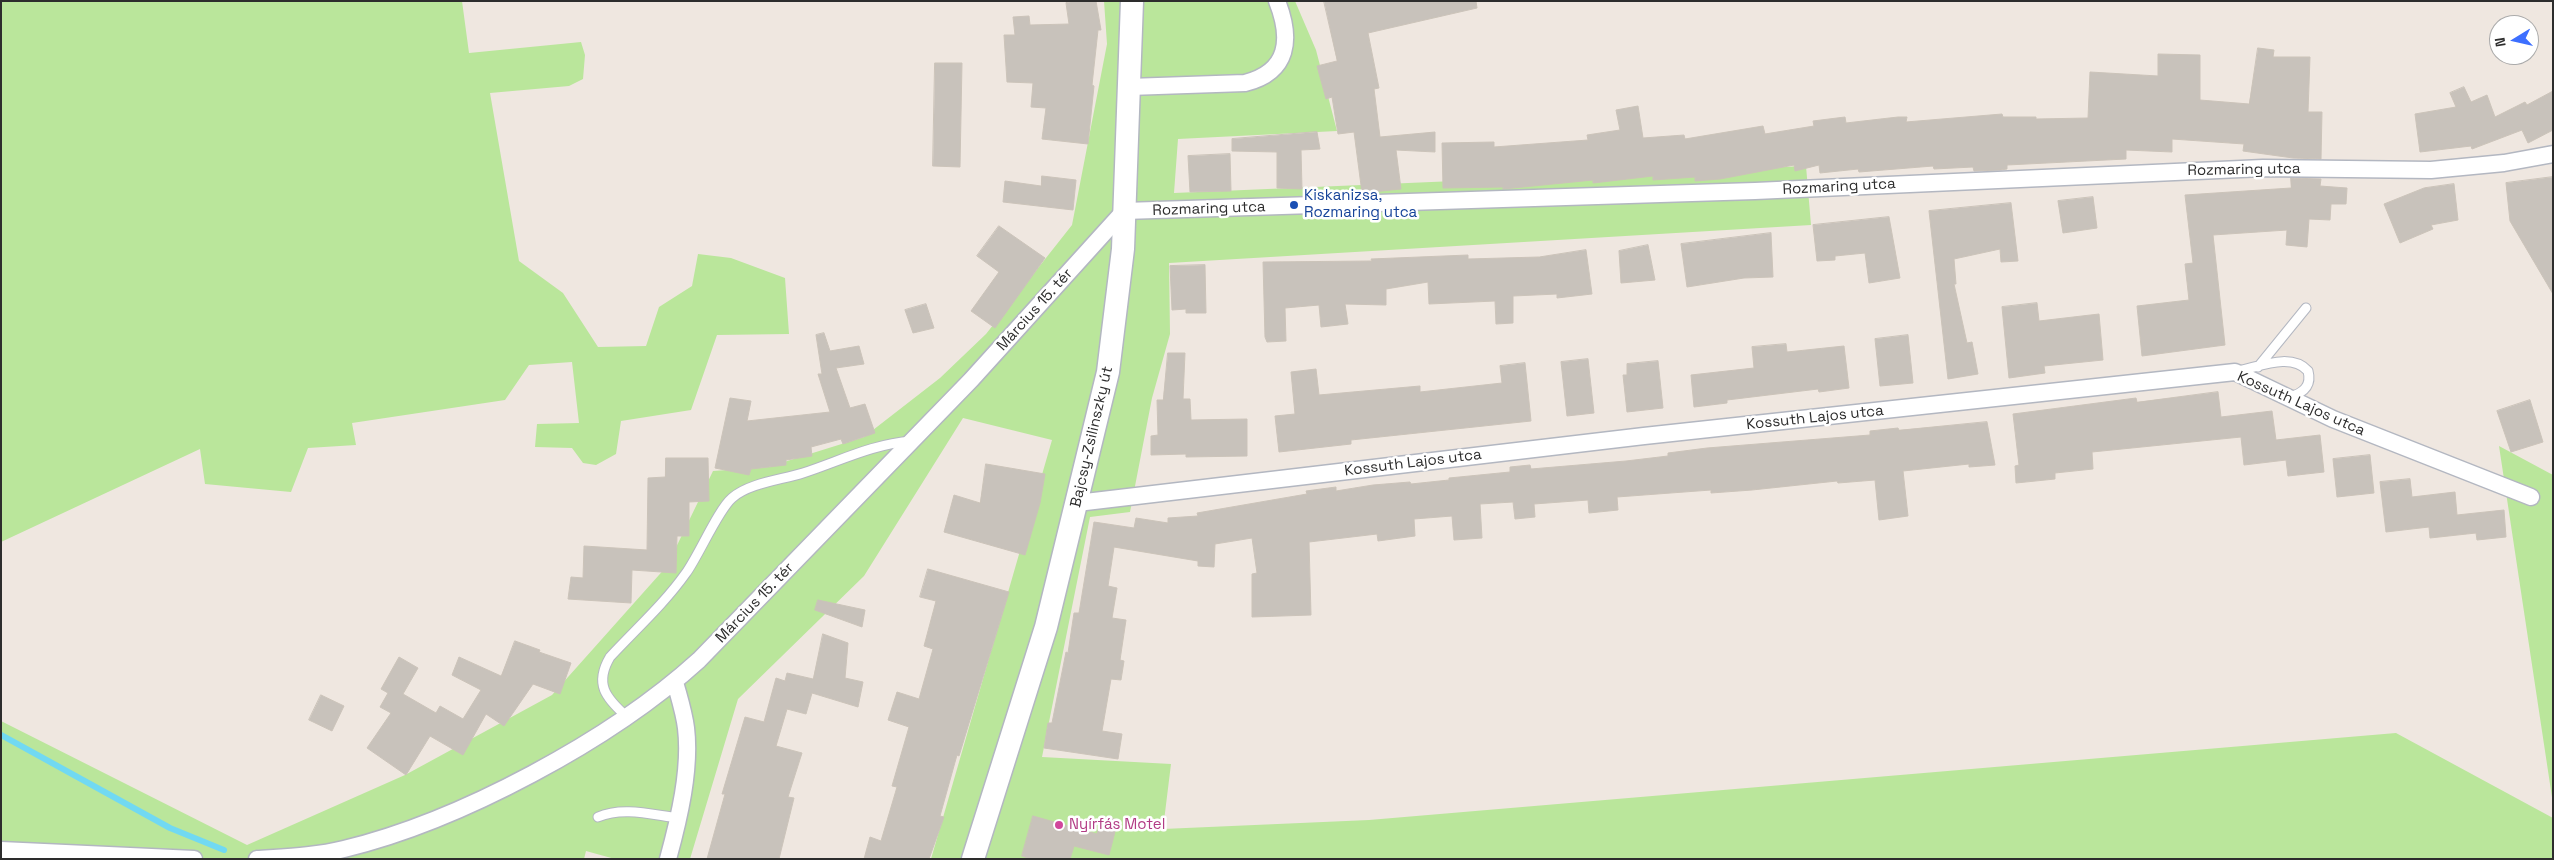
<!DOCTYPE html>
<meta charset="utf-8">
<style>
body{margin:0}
#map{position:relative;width:2554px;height:860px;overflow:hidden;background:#efe7e0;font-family:"Space Grotesk",sans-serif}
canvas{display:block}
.frame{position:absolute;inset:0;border:2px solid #2d2d2d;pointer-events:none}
.north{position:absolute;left:2489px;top:15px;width:50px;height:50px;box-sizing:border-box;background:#fff;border:1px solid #ababab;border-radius:50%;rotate:261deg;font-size:14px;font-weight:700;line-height:20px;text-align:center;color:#2d2d2d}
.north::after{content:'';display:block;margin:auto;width:18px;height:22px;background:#3d6fff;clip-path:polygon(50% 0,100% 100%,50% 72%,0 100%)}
</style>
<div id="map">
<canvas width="2554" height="860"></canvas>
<div class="frame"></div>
<div class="north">N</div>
</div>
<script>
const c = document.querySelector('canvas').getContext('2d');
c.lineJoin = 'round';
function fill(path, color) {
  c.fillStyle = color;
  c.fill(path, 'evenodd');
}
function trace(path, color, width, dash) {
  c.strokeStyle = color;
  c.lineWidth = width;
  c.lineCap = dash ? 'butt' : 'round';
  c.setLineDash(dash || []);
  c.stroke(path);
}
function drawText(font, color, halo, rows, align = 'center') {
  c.font = font + ' "Space Grotesk",sans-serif';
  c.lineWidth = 5;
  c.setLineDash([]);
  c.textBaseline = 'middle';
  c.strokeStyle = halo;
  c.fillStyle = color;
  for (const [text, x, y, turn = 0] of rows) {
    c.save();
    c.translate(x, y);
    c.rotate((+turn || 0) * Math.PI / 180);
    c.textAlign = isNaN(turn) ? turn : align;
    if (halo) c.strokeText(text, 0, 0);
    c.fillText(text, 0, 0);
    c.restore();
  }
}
fill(new Path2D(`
 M 1,1 L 462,1 L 469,53 L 581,42 L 585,55 L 583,79 L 569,86 L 490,93 L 519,261 L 563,293 L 598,347 L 646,346 L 659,307 L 692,286 L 698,254 L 731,258 L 785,278 L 789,334 L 717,335 L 691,410 L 621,421 L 616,454 L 596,465 L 583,463 L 572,448 L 535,447 L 537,424 L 579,423 L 572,362 L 529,365 L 505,400 L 352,423 L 356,445 L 308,448 L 291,492 L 205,484 L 200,449 L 1,542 Z
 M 1104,1 L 1295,1 L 1316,50 L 1337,131 L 1178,139 L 1174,193 L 1806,166 L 1811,225 L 1169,263 L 1170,334 L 1152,398 L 1130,512 L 1090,517 L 1042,757 L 1171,764 L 1163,829 L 1369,820 L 2396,733 L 2553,818 L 2553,859 L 931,859 L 1052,440 L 963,418 L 864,576 L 738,699 L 690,859 L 615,859 L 586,851 L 584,859 L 1,859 L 1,721 L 247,845 L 405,775 L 552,695 L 667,566 L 713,471 L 768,467 L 864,437 L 940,378 L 986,334 L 1072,225 L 1107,44 Z
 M 2499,446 L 2553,475 L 2553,804 Z`), '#bae69b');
trace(new Path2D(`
 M 1,735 L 170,828 L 224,850`), '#71d9f2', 6);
const building = new Path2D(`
 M 1075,1 L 1096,1 L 1101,30 L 1098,30 L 1092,85 L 1094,86 L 1088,144 L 1042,139 L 1046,108 L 1031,107 L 1033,83 L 1007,82 L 1004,35 L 1015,35 L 1013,17 L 1029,16 L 1030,25 L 1069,24 L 1066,3 Z
 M 1324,1 L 1476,1 L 1477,8 L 1368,33 L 1379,88 L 1374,89 L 1380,137 L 1435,132 L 1435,152 L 1396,150 L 1401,189 L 1362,193 L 1354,132 L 1338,134 L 1332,97 L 1326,99 L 1317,66 L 1337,61 Z
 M 2258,48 L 2274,50 L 2273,57 L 2310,57 L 2308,112 L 2322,112 L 2321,159 L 2293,158 L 2243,151 L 2244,144 L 2172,139 L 2172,152 L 2126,150 L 2126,159 L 2007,165 L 2007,169 L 2001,170 L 1974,171 L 1973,167 L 1934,169 L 1933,166 L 1859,172 L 1858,169 L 1820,173 L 1819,165 L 1795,171 L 1794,165 L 1720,179 L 1695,181 L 1695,177 L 1653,180 L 1653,176 L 1593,183 L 1593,180 L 1503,189 L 1503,187 L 1443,188 L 1442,143 L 1494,142 L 1494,147 L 1588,140 L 1587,135 L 1620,130 L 1616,110 L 1638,106 L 1643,138 L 1684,135 L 1685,139 L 1763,126 L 1765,134 L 1814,126 L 1813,121 L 1845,117 L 1846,123 L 1898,117 L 1907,117 L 1906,122 L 2002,114 L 2003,117 L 2036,117 L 2036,119 L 2088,118 L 2090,72 L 2158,76 L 2158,54 L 2200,55 L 2200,100 L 2249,104 Z
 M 935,63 L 962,63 L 960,167 L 933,166 Z
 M 2464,87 L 2471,102 L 2487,95 L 2495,117 L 2525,102 L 2527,105 L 2553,91 L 2553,130 L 2528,143 L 2522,130 L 2472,149 L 2471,146 L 2420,152 L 2415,114 L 2456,107 L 2450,93 Z
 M 1317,132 L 1320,149 L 1301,150 L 1302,189 L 1277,188 L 1277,152 L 1232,151 L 1232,139 Z
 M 1230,154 L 1231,191 L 1190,192 L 1188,156 Z
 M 1042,176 L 1076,180 L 1073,210 L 1003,202 L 1005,181 L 1041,186 Z
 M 2553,177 L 2553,294 L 2510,221 L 2506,183 Z
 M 2291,178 L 2321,179 L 2320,186 L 2347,188 L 2346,204 L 2331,204 L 2330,220 L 2309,219 L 2307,247 L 2286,245 L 2287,230 L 2213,235 L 2225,345 L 2142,356 L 2137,306 L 2189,300 L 2185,264 L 2193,263 L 2185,195 L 2291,188 Z
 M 2454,184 L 2458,220 L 2431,225 L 2433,229 L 2400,243 L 2384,204 L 2424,188 Z
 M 2093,197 L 2097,228 L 2063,233 L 2058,201 Z
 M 2011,203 L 2018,261 L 2001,262 L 2000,249 L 1954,259 L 1956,284 L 1954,284 L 1967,343 L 1972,342 L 1978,374 L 1948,379 L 1929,211 Z
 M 1889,217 L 1900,278 L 1869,283 L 1865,253 L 1835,256 L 1835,260 L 1817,261 L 1813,225 Z
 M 999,226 L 1045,258 L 995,328 L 971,311 L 999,272 L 977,256 Z
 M 1771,233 L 1773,277 L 1744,278 L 1687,287 L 1681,244 Z
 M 1648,245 L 1655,280 L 1621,283 L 1619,251 Z
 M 1586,250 L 1592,294 L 1557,298 L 1557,294 L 1513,296 L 1513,323 L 1496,324 L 1495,301 L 1429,304 L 1428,282 L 1386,289 L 1386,305 L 1345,304 L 1348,324 L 1321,327 L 1319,305 L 1285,308 L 1286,341 L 1267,342 L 1265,337 L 1263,262 L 1372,261 L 1371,259 L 1468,255 L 1468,259 L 1539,257 Z
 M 1205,265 L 1206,313 L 1186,313 L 1186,309 L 1172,310 L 1170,266 Z
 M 2037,303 L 2039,321 L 2099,314 L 2103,360 L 2044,366 L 2045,373 L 2009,378 L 2002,307 Z
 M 926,304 L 934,328 L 913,333 L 905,310 Z
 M 824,333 L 830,351 L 859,346 L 864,364 L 836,368 L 850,408 L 865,404 L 875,433 L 843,444 L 841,439 L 811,447 L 812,456 L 786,460 L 786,465 L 751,469 L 749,475 L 715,468 L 730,398 L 751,401 L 747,421 L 830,412 L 818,374 L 822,374 L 816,335 Z
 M 1908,335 L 1913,383 L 1880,386 L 1875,339 Z
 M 1786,344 L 1787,352 L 1844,346 L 1849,388 L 1819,392 L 1818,389 L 1727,400 L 1727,403 L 1694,407 L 1691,375 L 1754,368 L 1752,347 Z
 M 1168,353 L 1185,353 L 1183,399 L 1190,399 L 1191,420 L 1247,419 L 1247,456 L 1186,457 L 1186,454 L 1151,455 L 1151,436 L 1158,435 L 1157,400 L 1163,400 Z
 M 1588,359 L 1594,413 L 1567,416 L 1561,362 Z
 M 1658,361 L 1663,408 L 1627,412 L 1623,375 L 1627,375 L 1627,364 Z
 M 1525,363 L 1531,421 L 1351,440 L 1351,444 L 1279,452 L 1275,416 L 1295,414 L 1291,372 L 1316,369 L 1319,395 L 1420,386 L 1420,392 L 1502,383 L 1500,366 Z
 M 2218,392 L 2221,417 L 2272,411 L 2276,440 L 2320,435 L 2324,472 L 2288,476 L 2286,460 L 2244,465 L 2241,437 L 2092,452 L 2093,469 L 2055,473 L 2055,479 L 2016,483 L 2015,466 L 2019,465 L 2013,414 L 2136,398 L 2137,402 Z
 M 2530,400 L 2543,442 L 2511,452 L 2497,411 Z
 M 1987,422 L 1995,465 L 1969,467 L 1969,464 L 1903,471 L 1908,516 L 1879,520 L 1875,480 L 1838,483 L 1837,481 L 1752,490 L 1711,493 L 1711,490 L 1617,497 L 1618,510 L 1589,513 L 1588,500 L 1534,504 L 1535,517 L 1515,519 L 1513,502 L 1480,504 L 1482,538 L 1454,540 L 1452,516 L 1414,519 L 1415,536 L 1378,541 L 1377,534 L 1309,542 L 1311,615 L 1252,617 L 1252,574 L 1257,573 L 1252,538 L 1215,544 L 1214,567 L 1198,566 L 1198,561 L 1114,547 L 1108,586 L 1117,588 L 1112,618 L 1126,620 L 1120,660 L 1124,661 L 1121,680 L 1111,679 L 1102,731 L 1122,734 L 1118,759 L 1044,748 L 1048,723 L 1052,723 L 1066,652 L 1068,653 L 1074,613 L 1079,613 L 1094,522 L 1134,528 L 1136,518 L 1168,523 L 1168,518 L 1198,516 L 1197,513 L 1307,494 L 1306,491 L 1336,487 L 1336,491 L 1373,485 L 1410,482 L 1411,484 L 1449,480 L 1449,478 L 1510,472 L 1510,467 L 1530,465 L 1531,469 L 1626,461 L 1668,456 L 1668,453 L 1707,448 L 1870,435 L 1870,431 L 1898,428 L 1899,430 Z
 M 2370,455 L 2374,493 L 2337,497 L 2333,459 Z
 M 666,458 L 708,458 L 709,501 L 689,502 L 689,536 L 677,536 L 676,573 L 632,570 L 631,603 L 568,599 L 571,577 L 583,578 L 584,546 L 647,550 L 648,478 L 665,477 Z
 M 986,464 L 1045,474 L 1040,503 L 1025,555 L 944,532 L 954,495 L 980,503 Z
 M 2410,479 L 2412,497 L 2455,492 L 2457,515 L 2504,510 L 2506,537 L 2477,540 L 2476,533 L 2430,538 L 2429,527 L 2386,532 L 2380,482 Z
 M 928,569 L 1009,592 L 959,756 L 957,755 L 940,816 L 944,817 L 929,859 L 864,859 L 870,837 L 881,841 L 897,787 L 892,786 L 909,727 L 888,720 L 897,692 L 919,699 L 933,649 L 924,646 L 936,601 L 920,597 Z
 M 818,600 L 865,610 L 862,627 L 815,610 Z
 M 823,634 L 848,643 L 845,678 L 863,682 L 858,707 L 812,693 L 806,714 L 787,709 L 776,746 L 802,753 L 788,797 L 794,798 L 779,859 L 707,859 L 725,794 L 722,794 L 745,717 L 764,722 L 776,678 L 785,681 L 787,673 L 813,679 Z
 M 515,641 L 540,650 L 539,652 L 571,663 L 560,694 L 533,684 L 504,726 L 486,714 L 463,755 L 430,736 L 406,775 L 367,748 L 391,713 L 380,707 L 388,693 L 381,689 L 399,657 L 418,668 L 403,694 L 436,713 L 440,706 L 463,719 L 481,690 L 452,675 L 459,657 L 501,676 Z
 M 321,695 L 344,706 L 332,731 L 309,720 Z
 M 1033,816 L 1097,834 L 1102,816 L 1118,820 L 1109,855 L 1074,846 L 1070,859 L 1031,859 L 1022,856 Z`);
fill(building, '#c8c2bb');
trace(building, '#cbc3b9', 1);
const lane = new Path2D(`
 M 2258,367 L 2306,308
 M 2238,371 C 2259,367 2291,352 2308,371 C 2312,386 2303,393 2290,397
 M 626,716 C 606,698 594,684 610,657 C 636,629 664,604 686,573 C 699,555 718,510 732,498 C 749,483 781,480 803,473 C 840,461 872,444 912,441
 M 598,817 C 623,806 653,815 679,818`);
const street = new Path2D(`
 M 1129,87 L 1245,83 C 1289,72 1292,39 1277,1
 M 1077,503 L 1644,436 L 2235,372 L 2333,419 L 2531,497
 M 1,850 L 194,859
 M 257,859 C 286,857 316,856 344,849 C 460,821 611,740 699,660 L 971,380 L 1124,211 L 1755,191 L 2263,168 L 2431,170 L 2504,163 L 2553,154
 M 668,859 C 679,819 691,769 686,728 C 684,712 679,697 675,682`);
const secondary = new Path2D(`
 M 973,859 L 1046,627 L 1108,372 L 1123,249 L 1132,1`);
trace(lane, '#b3b7c1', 11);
trace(street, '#b3b7c1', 19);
trace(secondary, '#b3b7c1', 25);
trace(lane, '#fff', 9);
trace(street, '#fff', 16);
trace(secondary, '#fff', 22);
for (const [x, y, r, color] of [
 [1294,205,5,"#1a4fb4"],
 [1059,825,5,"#d1479c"]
]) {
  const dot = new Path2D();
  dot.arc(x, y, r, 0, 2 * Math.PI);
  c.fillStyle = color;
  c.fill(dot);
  trace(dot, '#fff', 2);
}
drawText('15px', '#2d2d2d', '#fff', [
 ["Rozmaring utca",2244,170,-1],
 ["Rozmaring utca",1839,187,-3],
 ["Rozmaring utca",1209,209,-2],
 ["Március 15. tér",1035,310,-48],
 ["Kossuth Lajos utca",2301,404,24],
 ["Kossuth Lajos utca",1815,418,-6],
 ["Bajcsy-Zsilinszky út",1092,437,-77],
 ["Kossuth Lajos utca",1413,463,-7],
 ["Március 15. tér",755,603,-46]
]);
drawText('15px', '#164399', '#fff', [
 ["Kiskanizsa,",1304,196],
 ["Rozmaring utca",1304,213]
], 'left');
drawText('15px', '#b23c85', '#fff', [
 ["Nyírfás Motel",1069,825]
], 'left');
</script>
